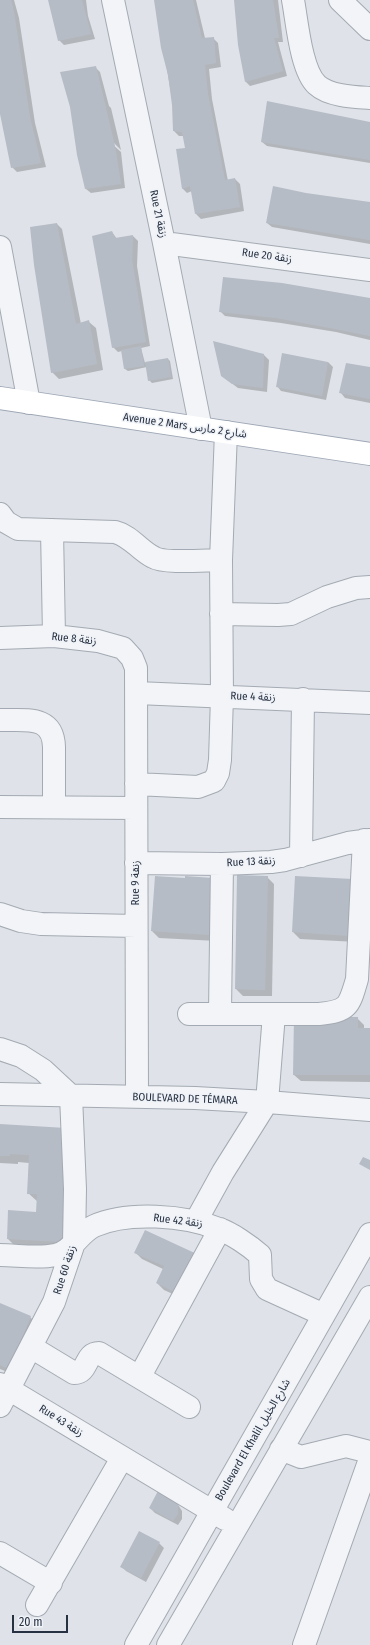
<!DOCTYPE html>
<meta charset="utf-8">
<style>
body{margin:0}
#map{position:relative;width:370px;height:1645px;overflow:hidden;background:#dfe3e9;font-family:"Fira Sans Condensed",sans-serif}
canvas{display:block}
.scale{position:absolute;left:12px;top:1615px;width:56px;height:18px;box-sizing:border-box;border:2px solid #273141;border-top:0;padding-left:5px;font-size:12px;line-height:14px;white-space:nowrap;color:#273141;-webkit-text-stroke:3px #eff2f7;paint-order:stroke}
</style>
<div id="map">
<canvas width="370" height="1645"></canvas>
<div class="scale">20 m</div>
</div>
<script>
const c = document.querySelector('canvas').getContext('2d');
c.lineJoin = 'round';
function fill(path, color) {
  c.fillStyle = color;
  c.fill(path, 'evenodd');
}
function trace(path, color, width, dash) {
  c.strokeStyle = color;
  c.lineWidth = width;
  c.lineCap = dash ? 'butt' : 'round';
  c.setLineDash(dash || []);
  c.stroke(path);
}
function drawText(font, color, halo, rows, align = 'center') {
  c.font = font + ' "Fira Sans Condensed","Noto Sans Arabic",sans-serif';
  c.lineWidth = 3;
  c.setLineDash([]);
  c.textBaseline = 'middle';
  c.strokeStyle = halo;
  c.fillStyle = color;
  for (const [text, x, y, turn = 0] of rows) {
    c.save();
    c.translate(x, y);
    c.rotate((+turn || 0) * Math.PI / 180);
    c.textAlign = isNaN(turn) ? turn : align;
    if (halo) c.strokeText(text, 0, 0);
    c.fillText(text, 0, 0);
    c.restore();
  }
}
fill(new Path2D(`
 M 0,0 L 14,0 L 19,18 L 35,123 L 46,167 L 17,172 L 12,167 L 0,107 Z
 M 49,0 L 86,0 L 88,16 L 95,39 L 64,45 L 59,40 Z
 M 155,0 L 196,0 L 205,38 L 213,38 L 218,43 L 221,67 L 209,69 L 212,99 L 228,181 L 235,179 L 240,184 L 244,211 L 201,219 L 196,214 L 192,191 L 187,193 L 183,189 L 177,150 L 186,149 L 184,136 L 179,136 L 174,131 L 173,105 Z
 M 235,0 L 278,0 L 283,42 L 278,42 L 287,76 L 250,86 L 246,82 Z
 M 95,67 L 100,72 L 109,106 L 111,108 L 121,150 L 112,141 L 111,143 L 121,152 L 125,188 L 91,193 L 86,189 L 71,107 Z
 M 370,123 L 370,163 L 267,146 L 262,142 Z
 M 306,194 L 370,203 L 370,244 L 272,227 L 267,223 Z
 M 57,224 L 62,229 L 81,324 L 89,322 L 96,328 L 103,370 L 59,379 L 52,372 Z
 M 112,232 L 117,239 L 133,236 L 138,241 L 137,266 L 150,346 L 141,348 L 145,363 L 168,359 L 170,361 L 173,379 L 152,383 L 149,380 L 147,367 L 128,371 L 125,369 L 122,351 L 118,352 L 113,347 Z
 M 370,299 L 370,340 L 336,332 L 281,323 L 225,316 L 220,311 Z
 M 264,355 L 269,360 L 267,392 L 238,388 L 222,376 Z
 M 328,362 L 333,367 L 326,400 L 281,391 L 277,386 Z
 M 370,369 L 370,403 L 345,398 L 341,393 Z
 M 267,877 L 274,884 L 272,996 L 243,996 L 236,989 Z
 M 296,877 L 357,942 L 300,939 L 293,932 Z
 M 186,879 L 217,941 L 159,938 L 152,931 Z
 M 357,1018 L 364,1025 L 364,1029 L 370,1029 L 370,1082 L 301,1081 L 294,1075 Z
 M 0,1125 L 65,1129 L 71,1249 L 16,1247 L 8,1239 L 37,1213 L 38,1202 L 28,1193 L 29,1163 L 18,1162 L 18,1164 L 0,1163 Z
 M 145,1231 L 188,1301 L 164,1290 L 157,1283 L 163,1269 L 142,1259 L 136,1253 Z
 M 0,1304 L 30,1317 L 38,1325 L 17,1376 L 0,1369 Z
 M 177,1503 L 182,1511 L 182,1519 L 178,1525 L 155,1513 L 150,1508 Z
 M 159,1543 L 164,1548 L 146,1582 L 126,1571 L 122,1567 Z`), '#0003');
fill(new Path2D(`
 M 0,0 L 11,0 L 14,12 L 30,117 L 41,163 L 11,168 L 0,114 Z
 M 48,0 L 82,0 L 91,34 L 58,41 Z
 M 154,0 L 193,0 L 202,38 L 214,37 L 216,63 L 205,65 L 208,94 L 225,180 L 235,178 L 240,207 L 195,214 L 190,186 L 182,189 L 176,149 L 185,148 L 182,132 L 173,131 L 172,105 L 168,75 L 161,48 Z
 M 234,0 L 273,0 L 279,38 L 274,38 L 283,71 L 245,82 L 238,45 Z
 M 96,66 L 115,146 L 121,184 L 85,189 L 77,155 L 70,107 L 60,72 Z
 M 267,101 L 370,122 L 370,160 L 261,142 Z
 M 273,186 L 306,193 L 370,202 L 370,240 L 266,223 Z
 M 57,223 L 76,324 L 89,320 L 97,364 L 51,373 L 34,265 L 30,227 Z
 M 112,231 L 115,238 L 133,235 L 132,260 L 146,342 L 112,348 L 92,236 Z
 M 223,277 L 282,283 L 370,298 L 370,336 L 330,328 L 276,318 L 219,312 Z
 M 213,341 L 264,354 L 263,388 L 232,384 L 221,376 Z
 M 141,346 L 144,366 L 124,369 L 121,350 Z
 M 282,353 L 328,362 L 322,396 L 276,387 Z
 M 168,358 L 171,377 L 148,381 L 145,362 Z
 M 346,363 L 370,367 L 370,399 L 339,393 Z
 M 237,875 L 268,876 L 265,990 L 235,989 Z
 M 155,876 L 185,878 L 185,876 L 213,878 L 210,935 L 151,931 Z
 M 295,876 L 353,879 L 350,936 L 292,932 Z
 M 294,1016 L 358,1017 L 358,1028 L 370,1028 L 370,1075 L 293,1075 Z
 M 0,1124 L 66,1128 L 68,1156 L 63,1242 L 7,1239 L 8,1210 L 36,1212 L 37,1194 L 27,1194 L 29,1155 L 10,1154 L 10,1156 L 0,1156 Z
 M 363,1157 L 370,1160 L 370,1170 L 359,1164 Z
 M 145,1230 L 199,1255 L 181,1295 L 156,1283 L 164,1266 L 134,1253 Z
 M 0,1303 L 31,1316 L 9,1369 L 0,1365 Z
 M 159,1489 L 173,1497 L 178,1505 L 178,1514 L 173,1521 L 149,1508 Z
 M 139,1531 L 160,1542 L 141,1578 L 120,1567 Z`), '#b6bcc6');
const minor = new Path2D(`
 M 113,0 L 164,243 L 201,429
 M 293,0 C 297,21 301,71 317,85 C 329,96 354,97 370,98
 M 340,0 L 370,29
 M 164,243 L 370,270
 M 0,247 L 29,403
 M 0,514 L 6,522 L 18,529 L 115,532 C 131,536 139,550 153,557 C 164,564 206,560 221,560
 M 52,530 L 54,636
 M 221,614 L 278,615 L 291,614 L 327,597 L 356,588 L 370,587
 M 0,638 L 54,636 L 98,641 L 123,648 L 132,658 L 136,668 L 137,1097
 M 137,693 L 370,703
 M 0,720 C 25,721 53,714 54,747 L 54,806
 M 136,784 L 198,787 L 214,781 L 218,773 L 220,760 L 222,696 L 221,560 L 226,432
 M 0,807 L 136,808
 M 301,856 L 303,699
 M 136,863 L 222,864 L 271,862 L 285,860 L 348,843 L 370,840
 M 0,914 L 21,921 L 41,924 L 136,926
 M 220,1013 L 222,864
 M 189,1014 L 319,1014 C 348,1011 349,1007 357,979 L 364,840
 M 0,1049 L 21,1056 L 43,1070 L 71,1096 L 75,1189 L 74,1243 L 54,1302 L 0,1406
 M 0,1094 L 195,1098 L 267,1102 L 370,1110
 M 196,1221 L 223,1172 L 267,1102 L 274,1014
 M 0,1255 C 17,1255 38,1259 55,1255 C 72,1252 79,1233 94,1226 C 127,1211 185,1215 219,1229 C 231,1233 250,1246 260,1255 L 261,1279 L 267,1289 L 324,1315
 M 31,1347 L 74,1373 C 89,1373 84,1353 99,1353 L 189,1407
 M 140,1376 L 220,1229
 M 0,1384 L 225,1519
 M 281,1449 L 301,1457 L 346,1446 L 370,1452
 M 0,1553 L 51,1583
 M 37,1605 L 122,1458
 M 136,1645 L 370,1234
 M 168,1645 L 370,1297
 M 304,1645 L 370,1459`);
const major = new Path2D(`
 M 0,398 L 370,454`);
trace(minor, '#a4aab3', 24);
trace(major, '#9ea7b5', 24);
trace(minor, '#f2f4f7', 22);
trace(major, '#fff', 22);
drawText('11px', '#273141', '#eff2f7', [
 ["Rue 21 زنقة",158,214,78],
 ["Rue 20 زنقة",267,256,8],
 ["Avenue 2 Mars شارع 2 مارس",185,426,8],
 ["Rue 8 زنقة",74,639,6],
 ["Rue 4 زنقة",253,697,2],
 ["Rue 13 زنقة",251,862,-3],
 ["Rue 9 زنقة",136,883,-90],
 ["BOULEVARD DE TÉMARA",185,1099,2],
 ["Rue 42 زنقة",178,1221,7],
 ["Rue 60 زنقة",65,1270,-72],
 ["Rue 43 زنقة",61,1421,32],
 ["Boulevard El Khalil شارع الخليل",253,1440,-60]
]);
</script>
